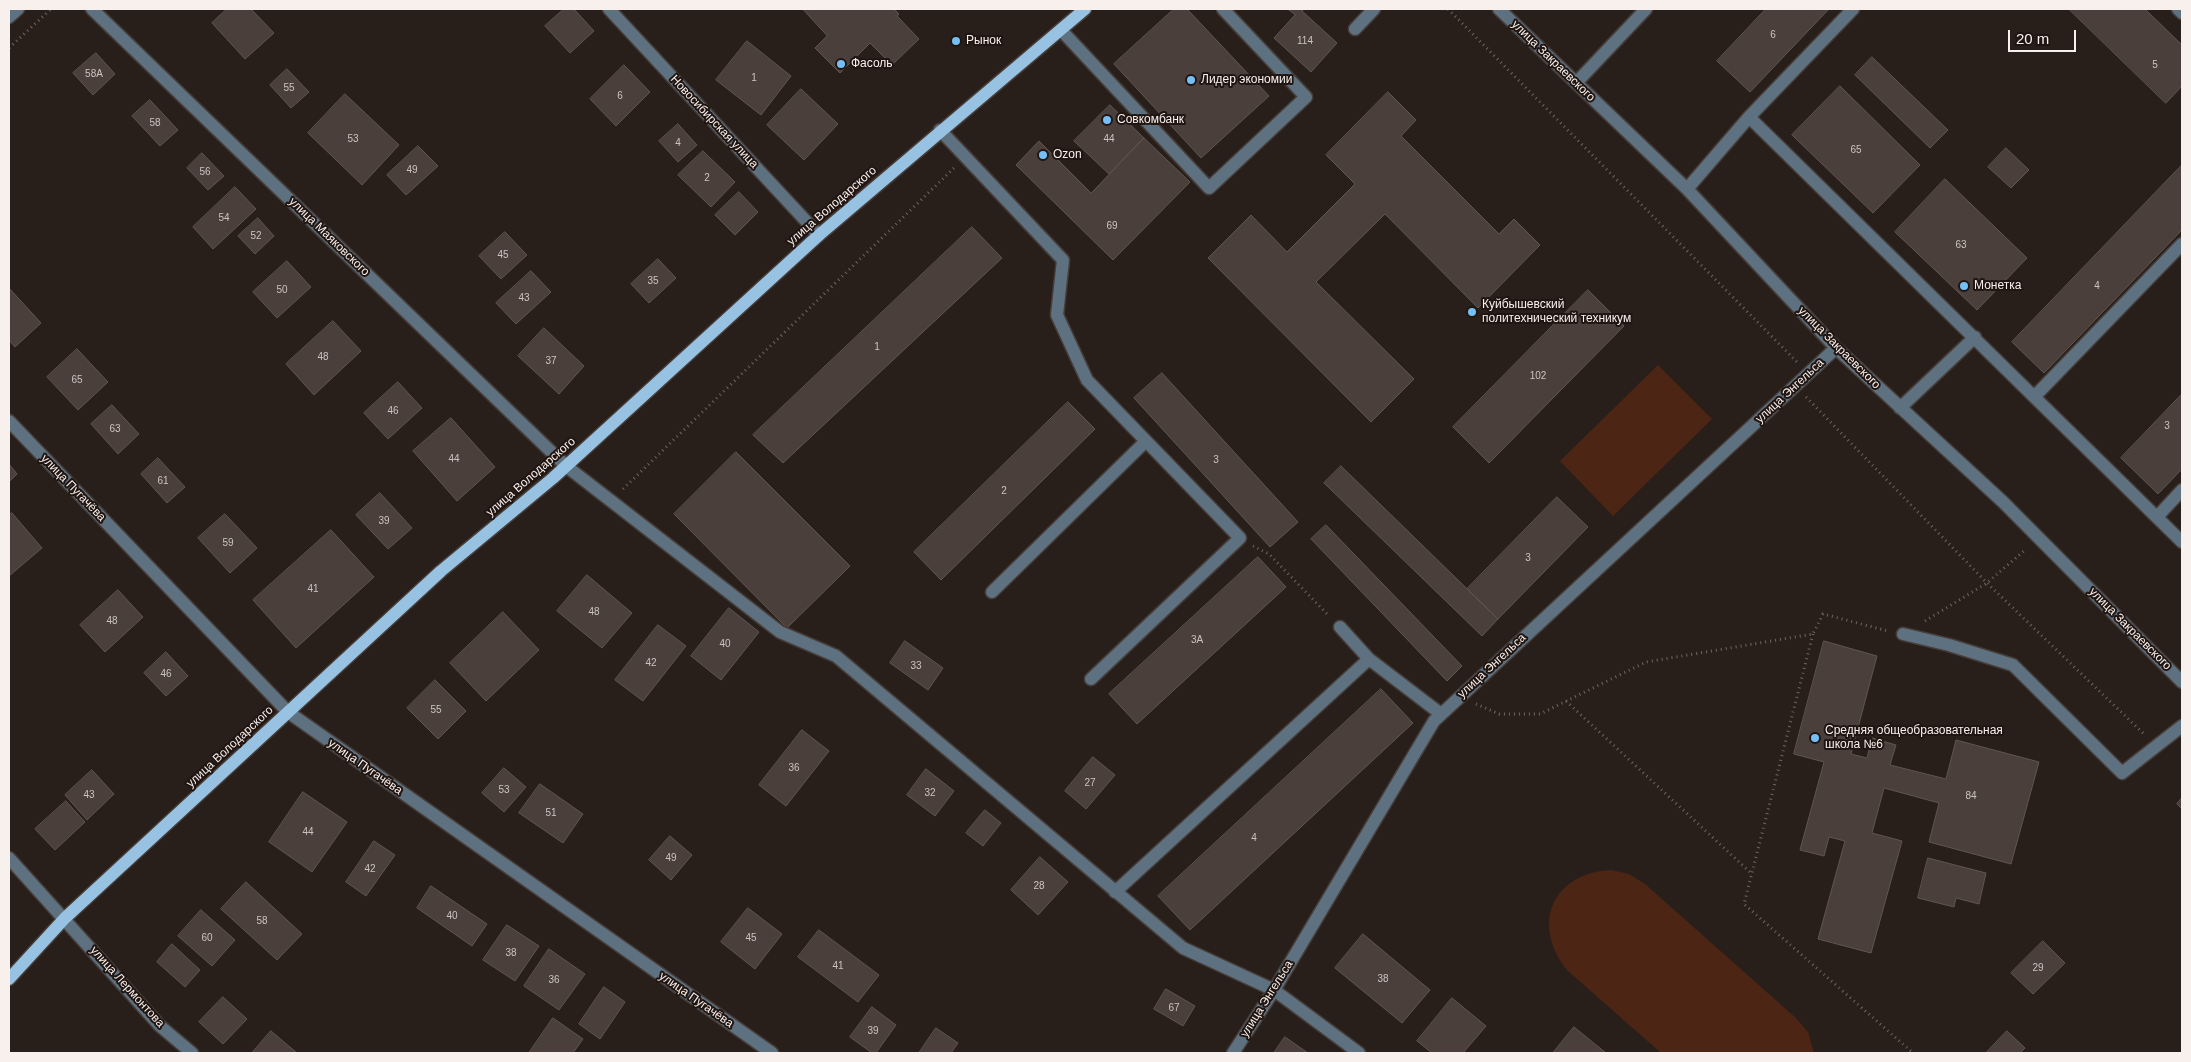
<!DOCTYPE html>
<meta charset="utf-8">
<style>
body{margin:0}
#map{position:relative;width:2191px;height:1062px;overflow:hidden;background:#291f1a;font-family:Helvetica,sans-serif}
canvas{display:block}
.frame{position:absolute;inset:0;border:10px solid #f8f0ed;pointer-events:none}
.scale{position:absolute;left:2008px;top:30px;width:68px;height:22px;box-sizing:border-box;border:2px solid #f8f0ed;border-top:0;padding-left:6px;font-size:15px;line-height:18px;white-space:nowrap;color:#f8f0ed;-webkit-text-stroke:4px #201511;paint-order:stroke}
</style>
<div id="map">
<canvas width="2191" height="1062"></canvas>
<div class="frame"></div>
<div class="scale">20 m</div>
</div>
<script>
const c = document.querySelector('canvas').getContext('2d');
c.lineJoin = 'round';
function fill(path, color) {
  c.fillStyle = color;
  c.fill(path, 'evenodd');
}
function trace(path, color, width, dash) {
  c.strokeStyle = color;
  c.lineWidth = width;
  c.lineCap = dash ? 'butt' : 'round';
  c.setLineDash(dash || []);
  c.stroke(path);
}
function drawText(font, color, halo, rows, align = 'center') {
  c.font = font + ' Helvetica,sans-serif';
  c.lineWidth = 4;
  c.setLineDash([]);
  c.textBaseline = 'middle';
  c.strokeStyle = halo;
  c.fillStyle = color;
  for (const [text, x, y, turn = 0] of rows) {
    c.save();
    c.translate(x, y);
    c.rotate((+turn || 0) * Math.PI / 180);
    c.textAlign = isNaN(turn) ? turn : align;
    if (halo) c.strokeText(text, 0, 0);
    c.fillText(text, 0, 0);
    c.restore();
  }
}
fill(new Path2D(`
 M 1658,365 L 1712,419 L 1613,516 L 1560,461 Z
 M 1611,870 L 1629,874 L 1645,884 L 1796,1018 L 1808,1032 L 1814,1053 L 1661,1053 L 1568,971 C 1530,925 1552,873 1611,870 Z`), '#4c2514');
const building = new Path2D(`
 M 227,9 L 251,9 L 274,33 L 245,59 L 212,23 Z
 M 564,9 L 574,9 L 594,31 L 570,53 L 545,26 Z
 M 803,9 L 894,9 L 899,14 L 897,16 L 919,39 L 892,65 L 870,43 L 840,73 L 815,48 L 827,36 Z
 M 1174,9 L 1187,9 L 1269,96 L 1201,158 L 1114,64 Z
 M 1288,9 L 1304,9 L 1302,11 L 1337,43 L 1311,72 L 1274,38 L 1295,15 Z
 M 1766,9 L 1829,9 L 1750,92 L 1717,61 Z
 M 2069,9 L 2145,9 L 2182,45 L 2182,86 L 2166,103 Z
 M 747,41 L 791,76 L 761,115 L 716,80 Z
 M 96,53 L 115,74 L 93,95 L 73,73 Z
 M 1872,57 L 1948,130 L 1930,148 L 1855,75 Z
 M 624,65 L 650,92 L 616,126 L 590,99 Z
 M 287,69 L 309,92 L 291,108 L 270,85 Z
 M 1840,86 L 1920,165 L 1873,213 L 1792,135 Z
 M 801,89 L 838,124 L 804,160 L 767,125 Z
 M 1388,92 L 1416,120 L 1401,136 L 1499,234 L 1514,219 L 1540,245 L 1478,308 L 1385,214 L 1316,282 L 1414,379 L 1371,422 L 1208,258 L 1251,215 L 1287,252 L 1355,184 L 1326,155 Z
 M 345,94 L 399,145 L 362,185 L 308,133 Z
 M 150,100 L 178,130 L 160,146 L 132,116 Z
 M 1110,105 L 1144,138 L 1109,174 L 1074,141 Z
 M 678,124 L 697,145 L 678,162 L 659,141 Z
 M 1144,138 L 1190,182 L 1113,260 L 1016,165 L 1039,141 L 1091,193 Z
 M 418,146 L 438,166 L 406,195 L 387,175 Z
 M 2006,148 L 2029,170 L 2011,188 L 1988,167 Z
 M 703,151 L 735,182 L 711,207 L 678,175 Z
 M 202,153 L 224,176 L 208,190 L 187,168 Z
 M 2182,165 L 2182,230 L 2044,373 L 2012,342 Z
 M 1945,179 L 2027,258 L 1977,310 L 1895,232 Z
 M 235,187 L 256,209 L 213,249 L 193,227 Z
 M 739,192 L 758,212 L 735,235 L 715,215 Z
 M 258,218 L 274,236 L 255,254 L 238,236 Z
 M 972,227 L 1002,258 L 783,463 L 753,435 Z
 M 505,232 L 527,255 L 501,279 L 479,256 Z
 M 658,259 L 676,278 L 649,303 L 631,284 Z
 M 287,261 L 311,287 L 277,318 L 253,292 Z
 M 531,271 L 551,292 L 516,324 L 496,303 Z
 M 9,288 L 41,323 L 15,347 L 9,340 Z
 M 1588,290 L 1624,326 L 1489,463 L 1453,427 Z
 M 333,321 L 361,351 L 314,395 L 286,364 Z
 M 544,328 L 584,366 L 559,394 L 518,356 Z
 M 77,349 L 108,382 L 78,410 L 47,377 Z
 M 1162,373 L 1298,522 L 1270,547 L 1134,398 Z
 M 398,382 L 422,408 L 388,439 L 364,413 Z
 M 2182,394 L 2182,469 L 2158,494 L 2121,458 Z
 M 1068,402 L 1095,429 L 941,580 L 914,552 Z
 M 112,405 L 139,434 L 118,454 L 91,424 Z
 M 451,418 L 495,467 L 457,501 L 413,451 Z
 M 736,452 L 850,566 L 787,628 L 674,514 Z
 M 158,458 L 185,487 L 167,503 L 141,474 Z
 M 9,464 L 17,474 L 9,482 Z
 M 1341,466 L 1498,619 L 1482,636 L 1324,483 Z
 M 380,493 L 412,528 L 388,549 L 356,515 Z
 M 1557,497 L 1588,527 L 1498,619 L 1467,589 Z
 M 12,513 L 42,548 L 9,576 L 9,515 Z
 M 225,514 L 257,548 L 230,573 L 198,538 Z
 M 1326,525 L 1462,666 L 1447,681 L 1311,539 Z
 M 331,530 L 374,577 L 296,648 L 253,600 Z
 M 1258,557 L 1286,587 L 1137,724 L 1109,694 Z
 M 587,575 L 632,613 L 602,648 L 557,611 Z
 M 118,590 L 143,617 L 105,652 L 80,625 Z
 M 729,608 L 759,632 L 721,680 L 691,656 Z
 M 503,612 L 539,650 L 486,701 L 450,663 Z
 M 658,625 L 686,646 L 643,701 L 615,680 Z
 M 905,641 L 943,668 L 928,690 L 890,663 Z
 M 1824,641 L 1877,656 L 1851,754 L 1867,758 L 1872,738 L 1896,745 L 1890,765 L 1946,779 L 1956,740 L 2039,762 L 2011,864 L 1929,842 L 1939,803 L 1884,788 L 1872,833 L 1902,841 L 1871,953 L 1818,939 L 1845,841 L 1829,837 L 1824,856 L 1800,850 L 1824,762 L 1794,754 Z
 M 166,652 L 188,676 L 166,696 L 144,673 Z
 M 435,680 L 466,711 L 438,739 L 407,708 Z
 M 1381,689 L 1413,723 L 1190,930 L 1158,896 Z
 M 802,730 L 829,751 L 786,806 L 759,785 Z
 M 1093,757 L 1115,775 L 1086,809 L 1065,791 Z
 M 504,768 L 526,787 L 504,812 L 482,793 Z
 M 926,769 L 954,791 L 935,816 L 907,795 Z
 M 92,770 L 114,794 L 87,820 L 65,795 Z
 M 540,784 L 583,814 L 563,843 L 519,813 Z
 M 303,792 L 347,822 L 312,872 L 269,842 Z
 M 2182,798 L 2182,809 L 2177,804 Z
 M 66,801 L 85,822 L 55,850 L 35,829 Z
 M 985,810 L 1001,823 L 983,846 L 966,833 Z
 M 670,836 L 692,855 L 671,880 L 649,860 Z
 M 374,841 L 395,855 L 366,896 L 346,882 Z
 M 1040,857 L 1068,882 L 1038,915 L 1011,890 Z
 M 1928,858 L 1986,873 L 1979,904 L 1956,898 L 1954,907 L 1918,898 Z
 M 246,882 L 302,934 L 277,960 L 221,909 Z
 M 431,886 L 487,924 L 472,946 L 417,908 Z
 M 748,908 L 782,934 L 755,969 L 721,942 Z
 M 201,910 L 235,940 L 212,966 L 178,936 Z
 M 507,925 L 539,946 L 515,981 L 483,960 Z
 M 819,930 L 879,975 L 858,1002 L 798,957 Z
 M 1363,934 L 1430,990 L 1402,1023 L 1335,968 Z
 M 2043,941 L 2065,963 L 2033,994 L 2011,973 Z
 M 172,944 L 200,970 L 185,987 L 157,962 Z
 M 549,949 L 585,974 L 559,1010 L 524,986 Z
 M 604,987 L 625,1002 L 600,1039 L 579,1024 Z
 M 1166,989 L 1195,1006 L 1183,1026 L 1154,1009 Z
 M 223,997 L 247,1019 L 223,1044 L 199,1022 Z
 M 1452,998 L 1486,1026 L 1463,1053 L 1432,1053 L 1417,1041 Z
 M 872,1007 L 896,1025 L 876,1053 L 872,1053 L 850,1037 Z
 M 553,1018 L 583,1039 L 573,1053 L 529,1053 Z
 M 1574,1027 L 1606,1053 L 1553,1053 Z
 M 936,1028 L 958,1043 L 951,1053 L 919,1053 Z
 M 271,1031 L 297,1053 L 252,1053 Z
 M 2007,1031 L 2025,1048 L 2020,1053 L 1986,1053 Z
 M 1285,1037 L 1308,1053 L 1274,1053 Z`);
fill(building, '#4a3f3a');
trace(building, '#615550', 1);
const minor = new Path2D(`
 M 92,9 L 566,466 L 780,632 L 836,656 L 1183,948 L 1274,990 L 1359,1053
 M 609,9 L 819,235
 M 1499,9 L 1687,189 L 1836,348 L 2003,502 L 2182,682
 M 2178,9 L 2182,13
 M 9,17 L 18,9
 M 1355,29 L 1374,9
 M 1061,30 L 1209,188 L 1306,97 L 1223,9
 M 1576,83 L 1646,9
 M 1749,117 L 1853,9
 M 940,130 L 1063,260 L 1057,315 L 1087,380 L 1240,538 L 1091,679
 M 1687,189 L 1749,117 L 2182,542
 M 2035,396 L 2182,244
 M 1900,408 L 1975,337
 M 9,421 L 288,712 L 772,1053
 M 2157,517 L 2182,490
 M 992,592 L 1146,441
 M 1340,627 L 1369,659
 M 1903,634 L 1949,645 L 2013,665 L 2122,773 L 2182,726
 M 9,858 L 160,1026 L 192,1053
 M 1115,892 L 1369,659 L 1441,714
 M 1233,1053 L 1274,990 L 1434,721 L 1836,348`);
const major = new Path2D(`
 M 9,979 L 65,918 L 441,571 L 553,478 L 819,235 L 1085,9`);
trace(minor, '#463c38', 15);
trace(major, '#463c38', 15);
trace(new Path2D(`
 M 1448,9 L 1797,362
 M 9,48 L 51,9
 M 1806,397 L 1987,583 L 2145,735
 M 623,489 L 954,168
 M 1253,546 L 1269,554 L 1329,616
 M 1925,621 L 1987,583 L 2025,550
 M 1813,634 L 1744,904 L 1913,1053
 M 1566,701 L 1752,874
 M 1476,704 L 1499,714 L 1540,714 L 1646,662 L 1813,634 L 1823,614 L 1888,631`), '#6f6662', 3, [1, 4]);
trace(minor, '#5d7180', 12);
trace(major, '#98c2e1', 12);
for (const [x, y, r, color] of [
 [956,41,5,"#74c0f6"],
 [841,64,5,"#74c0f6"],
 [1191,80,5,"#74c0f6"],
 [1107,120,5,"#74c0f6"],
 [1043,155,5,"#74c0f6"],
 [1964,286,5,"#74c0f6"],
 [1472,312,5,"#74c0f6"],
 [1815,738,5,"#74c0f6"]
]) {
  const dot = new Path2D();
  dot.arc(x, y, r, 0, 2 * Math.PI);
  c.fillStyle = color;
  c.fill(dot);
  trace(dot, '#201511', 2);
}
drawText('10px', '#ccc4c0', null, [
 ["6",1773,35],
 ["114",1305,41],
 ["5",2155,65],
 ["58А",94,74],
 ["1",754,78],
 ["55",289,88],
 ["6",620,96],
 ["58",155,123],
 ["53",353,139],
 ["44",1109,139],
 ["4",678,143],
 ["65",1856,150],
 ["49",412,170],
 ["56",205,172],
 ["2",707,178],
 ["54",224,218],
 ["69",1112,226],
 ["52",256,236],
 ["63",1961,245],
 ["45",503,255],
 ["35",653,281],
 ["4",2097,286],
 ["50",282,290],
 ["43",524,298],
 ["1",877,347],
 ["48",323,357],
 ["37",551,361],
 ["102",1538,376],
 ["65",77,380],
 ["46",393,411],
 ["3",2167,426],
 ["63",115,429],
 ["44",454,459],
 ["3",1216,460],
 ["61",163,481],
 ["2",1004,491],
 ["39",384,521],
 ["59",228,543],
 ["3",1528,558],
 ["41",313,589],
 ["48",594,612],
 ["48",112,621],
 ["3А",1197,640],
 ["40",725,644],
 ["42",651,663],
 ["33",916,666],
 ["46",166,674],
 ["55",436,710],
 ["36",794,768],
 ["27",1090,783],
 ["53",504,790],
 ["32",930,793],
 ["43",89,795],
 ["84",1971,796],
 ["51",551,813],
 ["44",308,832],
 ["4",1254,838],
 ["49",671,858],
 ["42",370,869],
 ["28",1039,886],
 ["40",452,916],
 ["58",262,921],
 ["60",207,938],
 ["45",751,938],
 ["38",511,953],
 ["41",838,966],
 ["29",2038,968],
 ["38",1383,979],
 ["36",554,980],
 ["67",1174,1008],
 ["39",873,1031]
]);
drawText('12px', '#f8f0ed', '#201511', [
 ["Рынок",966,41],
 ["Фасоль",851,64],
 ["Лидер экономии",1201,80],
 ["Совкомбанк",1117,120],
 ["Ozon",1053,155],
 ["Монетка",1974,286],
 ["Куйбышевский",1482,305],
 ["политехнический техникум",1482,319],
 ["Средняя общеобразовательная",1825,731],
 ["школа №6",1825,745]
], 'left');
drawText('12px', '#f8f0ed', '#201511', [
 ["улица Закраевского",1553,61,44],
 ["Новосибирская улица",714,122,47],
 ["улица Володарского",832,206,-41],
 ["улица Маяковского",329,237,44],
 ["улица Закраевского",1839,348,45],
 ["улица Энгельса",1790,391,-43],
 ["улица Володарского",531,477,-41],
 ["улица Пугачёва",73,488,46],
 ["улица Закраевского",2130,629,45],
 ["улица Энгельса",1492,666,-43],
 ["улица Володарского",230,747,-43],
 ["улица Пугачёва",365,767,35],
 ["улица Лермонтова",127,987,48],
 ["улица Энгельса",1267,999,-58],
 ["улица Пугачёва",696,1000,35]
]);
</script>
